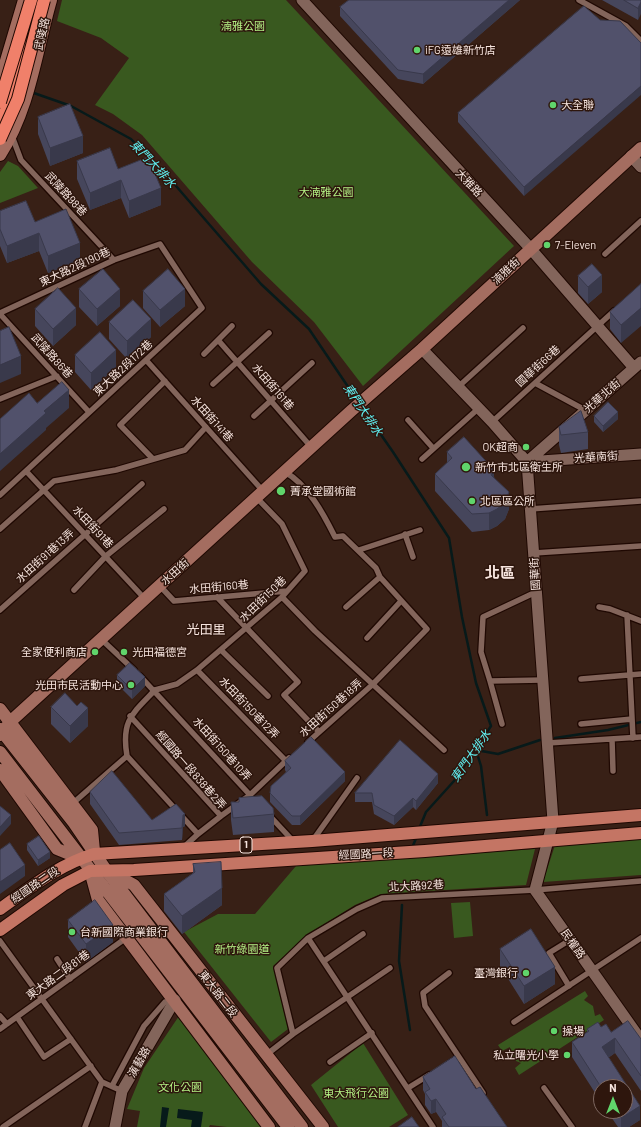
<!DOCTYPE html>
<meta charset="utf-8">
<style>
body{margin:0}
#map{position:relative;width:641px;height:1127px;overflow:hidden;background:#382016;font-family:Barlow,sans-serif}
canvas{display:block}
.north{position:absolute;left:593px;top:1079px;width:40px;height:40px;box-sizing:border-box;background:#2e160d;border:1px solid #7e6861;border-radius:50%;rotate:0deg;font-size:11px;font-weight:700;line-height:16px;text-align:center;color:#f6e4de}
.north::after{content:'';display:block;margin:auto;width:14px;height:18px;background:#60d56b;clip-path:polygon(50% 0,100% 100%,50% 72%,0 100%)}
</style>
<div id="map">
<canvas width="641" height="1127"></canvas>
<div class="north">N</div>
</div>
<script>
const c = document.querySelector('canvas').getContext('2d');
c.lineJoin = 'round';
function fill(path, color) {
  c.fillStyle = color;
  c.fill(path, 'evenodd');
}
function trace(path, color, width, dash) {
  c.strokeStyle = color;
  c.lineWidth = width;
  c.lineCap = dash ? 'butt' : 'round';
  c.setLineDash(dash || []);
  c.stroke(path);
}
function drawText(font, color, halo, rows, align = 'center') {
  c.font = font + ' Barlow,"Noto Sans TC",sans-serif';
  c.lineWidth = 3;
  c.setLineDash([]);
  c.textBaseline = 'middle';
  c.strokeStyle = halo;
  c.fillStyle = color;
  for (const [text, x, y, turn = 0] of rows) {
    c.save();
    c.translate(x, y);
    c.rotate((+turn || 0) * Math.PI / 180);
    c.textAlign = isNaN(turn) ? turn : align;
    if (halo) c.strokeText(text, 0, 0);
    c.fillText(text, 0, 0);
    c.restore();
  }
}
fill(new Path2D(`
 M 62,0 L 286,0 L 514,246 L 363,386 L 314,322 L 252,262 L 142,135 L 113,114 L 95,105 L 129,58 L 101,38 L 57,21 Z
 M 8,161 L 18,166 L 38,188 L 0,203 L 0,172 Z
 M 641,837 L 641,875 L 543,882 L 556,842 Z
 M 535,849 L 526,885 L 381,894 L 355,905 L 312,932 L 273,966 L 288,1029 L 271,1042 L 184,932 L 218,914 L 255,914 L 296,866 Z
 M 470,902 L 473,936 L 454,938 L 451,903 Z
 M 585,991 L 588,996 L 584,1000 L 593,1006 L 595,1016 L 600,1014 L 604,1020 L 519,1075 L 515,1068 L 521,1063 L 516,1061 L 509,1052 L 510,1047 L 502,1051 L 498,1045 Z
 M 179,1016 L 262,1127 L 227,1127 L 210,1125 L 209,1127 L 137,1127 L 140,1111 L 127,1109 L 144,1068 Z
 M 363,1043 L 408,1115 L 389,1127 L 338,1127 L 311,1085 Z`), '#39591f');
fill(new Path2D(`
 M 162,1107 L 169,1108 L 166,1127 L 160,1127 Z
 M 178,1109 L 203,1112 L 201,1127 L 191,1127 L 192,1120 L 177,1118 Z`), '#071a1a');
trace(new Path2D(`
 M 31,92 L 71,106 L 131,139 L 176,186 L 261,284 L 309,329 L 357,400
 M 361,406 L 393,452 L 449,538 L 462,617 L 476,683 L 491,726 L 454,781 L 426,812 L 419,829
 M 555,738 L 608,730 L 641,722
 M 487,815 L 481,766 L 476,750 L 498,754 L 540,740
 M 412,848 L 417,836
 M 402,905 L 399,961 L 410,1030`), '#071a1a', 2.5);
const lane = new Path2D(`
 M 579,0 L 626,26 L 641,41
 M 12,136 L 21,160 L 114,260
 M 605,254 L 641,221
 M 0,313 L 114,260 L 160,244 L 202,308 L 0,495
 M 0,314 L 89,412
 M 218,340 L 312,448
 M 204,354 L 232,326
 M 146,360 L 263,491
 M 535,383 L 585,410
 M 213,384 L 269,333
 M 458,387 L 523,328
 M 0,399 L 57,376
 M 254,416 L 312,363
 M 408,420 L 433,448
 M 492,422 L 614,311
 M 153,459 L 120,425 L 165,381
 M 422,459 L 479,408
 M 26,471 L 145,599
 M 285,472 C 308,485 323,513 335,537 L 343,536 L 376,568 L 380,577 L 427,629 L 372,685 L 308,742
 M 530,509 L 641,501
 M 0,529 L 54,481 L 116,470 L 185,450 L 206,427
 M 405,534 L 413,557
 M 359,550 L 420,530
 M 534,553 L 641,546
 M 160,586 L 174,601 L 287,591
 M 74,590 L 106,556 L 164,509
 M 536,592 L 483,617 L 481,652 L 490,681 L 543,680
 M 217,597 L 298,682 L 284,695 L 319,732
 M 282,597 L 315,631 L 444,750
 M 346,607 L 380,577
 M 599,607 L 610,609 L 641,621
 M 0,610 L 142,484
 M 627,615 L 633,738
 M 367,638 L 401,601
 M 101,639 L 134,670
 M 221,650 L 268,696
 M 197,670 L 286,761
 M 140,676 L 250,795 L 221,816
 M 581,679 L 641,674
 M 490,681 L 502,724
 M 155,690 L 177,684 L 197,670 L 282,597 L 305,571 L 282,524 L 256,497
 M 130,716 L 221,816 L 198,834
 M 581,724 L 632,719
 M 612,739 L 613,771
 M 548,743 L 641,737
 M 127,756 L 198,834 L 185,846
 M 250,795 L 289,758
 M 72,804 L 127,756 C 121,721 132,714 155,690
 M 268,814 L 294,842
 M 313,840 L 357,778
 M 308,938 L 433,1127
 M 0,941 L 102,1082
 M 57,959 L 70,979
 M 324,961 L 363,934
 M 449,973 L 423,993 L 425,1006 L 459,1057
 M 569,986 L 549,953 L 570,940
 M 0,1016 L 7,1024
 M 17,1017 L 44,1057 L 71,1039
 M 514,1022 L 641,938
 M 0,1029 L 126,938
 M 293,1034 L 390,968
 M 266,1055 L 293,1034 L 277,968 L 308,938 L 357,909 L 382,898 L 535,890 L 641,881
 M 330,1062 L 372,1033
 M 450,1063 L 459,1057 L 483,1093
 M 112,1086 L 144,1026 L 165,1002 L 174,1001
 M 408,1088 L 429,1075
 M 544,1088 L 572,1127
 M 3,1127 L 91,1066
 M 85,1127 L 102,1082 L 122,1091`);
const street = new Path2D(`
 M 302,0 L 530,248 L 634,368
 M 631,156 L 641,167
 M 422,349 L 492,422 L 527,462 L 553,821 L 535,890 L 641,1040
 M 527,462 L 641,362
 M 527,462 L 641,454
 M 115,1127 L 122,1091 L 175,1000`);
const secondary = new Path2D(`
 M 0,81 L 24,0
 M 0,155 C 30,108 36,52 51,0
 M 0,709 L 92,830 L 94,851
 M 0,729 L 74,823 L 106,870 L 302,1127
 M 0,735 L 11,721 L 351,411 L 422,349 L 641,148
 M 0,752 L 288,1127
 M 0,770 L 57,849 L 79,858
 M 110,872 L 134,885 L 323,1127
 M 92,878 L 98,900 L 269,1127`);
const primary = new Path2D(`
 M 0,909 C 30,888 58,865 94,854 L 312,841 L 641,815
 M 0,930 L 63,885 L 90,871 L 134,870 L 425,851 L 641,833`);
const highway = new Path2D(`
 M 3,117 L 10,101 L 29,33`);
trace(lane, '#1f0802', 8);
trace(street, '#1f0802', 13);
trace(secondary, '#1f0802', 14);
trace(primary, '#1f0802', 14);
trace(highway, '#1f0802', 14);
trace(lane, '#83655b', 5.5);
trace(street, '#83655b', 11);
trace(secondary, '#a46d60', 12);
trace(primary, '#c47564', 12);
trace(highway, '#f0806a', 12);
const highwayBridge = new Path2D(`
 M 0,102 L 31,0
 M 0,139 L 18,99 L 44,0`);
trace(highwayBridge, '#1f0802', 14, []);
trace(highwayBridge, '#f0806a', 12);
fill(new Path2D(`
 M 520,0 L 423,84 L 398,79 L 340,16 L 340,7 Z
 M 602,0 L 641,0 L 638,20 Z
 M 600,20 L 524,196 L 458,122 L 458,113 Z
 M 38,117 L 83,153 L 50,166 L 38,134 Z
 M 77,161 L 118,169 L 161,205 L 129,218 L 121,198 L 90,210 L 77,179 Z
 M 0,211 L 35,222 L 80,260 L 48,273 L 39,251 L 7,263 L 0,246 Z
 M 578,276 L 602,292 L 588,304 L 578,293 Z
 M 641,284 L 621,343 L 610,329 L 610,312 Z
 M 79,289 L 120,306 L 97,326 L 79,307 Z
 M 143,291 L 185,306 L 160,327 L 143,308 Z
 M 35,309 L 76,325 L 53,346 L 35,326 Z
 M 109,322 L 151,337 L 127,359 L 109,339 Z
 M 75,355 L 116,367 L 91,390 L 75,372 Z
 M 594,416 L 618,419 L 603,432 L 594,422 Z
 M 559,427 L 588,432 L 588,449 L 561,453 L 559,445 Z
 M 447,452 L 494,477 L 509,509 L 505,519 L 497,526 L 489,530 L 472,532 L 435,491 L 435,474 L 447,463 Z
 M 117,675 L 145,686 L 132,699 L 117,684 Z
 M 77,706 L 88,726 L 70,743 L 51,724 L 51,707 Z
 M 285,761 L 345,781 L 300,825 L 292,825 L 270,802 L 270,793 L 286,772 L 285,770 Z
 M 438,783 L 416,810 L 413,807 L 394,825 L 374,814 L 372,802 L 355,802 L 355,793 Z
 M 90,792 L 152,820 L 185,826 L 183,827 L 182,840 L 119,845 L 90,804 Z
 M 231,802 L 274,814 L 274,832 L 233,835 L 231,820 Z
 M 27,844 L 50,858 L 38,866 L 27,850 Z
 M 193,864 L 222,905 L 182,934 L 164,911 L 164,894 L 193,873 Z
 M 68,920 L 113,942 L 86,962 L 68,937 Z
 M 500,949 L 555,984 L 524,1004 L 500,966 Z
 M 601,1027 L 611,1032 L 641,1039 L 641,1091 L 615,1053 L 608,1058 L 640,1120 L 629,1127 L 618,1127 L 607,1111 L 625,1111 L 601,1087 L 601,1102 L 572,1057 L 572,1042 L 587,1032 L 587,1029 Z
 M 423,1077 L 476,1089 L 507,1127 L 442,1127 L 442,1121 L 436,1112 L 431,1114 L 425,1105 L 425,1094 L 423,1090 Z`), '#46465c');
fill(new Path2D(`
 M 509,0 L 520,0 L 423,84 L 423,74 Z
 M 641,2 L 641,14 L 638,20 L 638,8 Z
 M 641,86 L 641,95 L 524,196 L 524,187 Z
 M 83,136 L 83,153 L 50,166 L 50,148 Z
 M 121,180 L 121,198 L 90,210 L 90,193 Z
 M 161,188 L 161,205 L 129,218 L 129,201 Z
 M 39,233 L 39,251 L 7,263 L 7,246 Z
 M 80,243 L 80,260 L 48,273 L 48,256 Z
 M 602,275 L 602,292 L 588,304 L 588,287 Z
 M 120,289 L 120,306 L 97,326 L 97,309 Z
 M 185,289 L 185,306 L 160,327 L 160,310 Z
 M 76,308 L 76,325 L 53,346 L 53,329 Z
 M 641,308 L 641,326 L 621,343 L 621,325 Z
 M 151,319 L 151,337 L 127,359 L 127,341 Z
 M 116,350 L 116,367 L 91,390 L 91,373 Z
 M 21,356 L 21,374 L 0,383 L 0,365 Z
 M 69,390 L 69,408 L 46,428 L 46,430 L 0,471 L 0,454 L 44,411 Z
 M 618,412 L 618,419 L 603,432 L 603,426 Z
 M 494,470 L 494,487 L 491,475 Z
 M 509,492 L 509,509 L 505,519 L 497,526 L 489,530 L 489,513 Z
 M 145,677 L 145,686 L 132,699 L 132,690 Z
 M 88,708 L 88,726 L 70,743 L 70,726 Z
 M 345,772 L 345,781 L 300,825 L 300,816 Z
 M 438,774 L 438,783 L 416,810 L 416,801 Z
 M 413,798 L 413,807 L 394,825 L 394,816 Z
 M 185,814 L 185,826 L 183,827 L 182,840 L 182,828 L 183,815 Z
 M 11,815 L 11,824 L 0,836 L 0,827 Z
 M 50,852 L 50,858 L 38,866 L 38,860 Z
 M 25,865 L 25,876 L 0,894 L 0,882 Z
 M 222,888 L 222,905 L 182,934 L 182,916 Z
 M 113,925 L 113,942 L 86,962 L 86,944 Z
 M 555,967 L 555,984 L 524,1004 L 524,986 Z
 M 615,1038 L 615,1053 L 602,1062 L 602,1047 Z
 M 436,1099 L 436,1112 L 431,1114 L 431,1101 Z
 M 640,1106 L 640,1120 L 629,1127 L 621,1127 L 621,1118 Z`), '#39394b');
const building = new Path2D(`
 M 349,0 L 509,0 L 423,74 L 398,70 L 340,7 Z
 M 624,0 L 641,0 L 641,2 L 638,8 Z
 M 584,6 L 600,20 L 620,21 L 641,43 L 641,86 L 524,187 L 458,113 Z
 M 70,104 L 83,136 L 50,148 L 38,117 Z
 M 110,148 L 118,169 L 148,157 L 161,188 L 129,201 L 121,180 L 90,193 L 77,161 Z
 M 26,201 L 35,222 L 66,209 L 80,243 L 48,256 L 39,233 L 7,246 L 0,229 L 0,211 Z
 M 592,264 L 602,275 L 588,287 L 578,276 Z
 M 103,269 L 120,289 L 97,309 L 79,289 Z
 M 168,269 L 185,289 L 160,310 L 143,291 Z
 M 641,284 L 641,308 L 621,325 L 610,312 Z
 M 58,288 L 76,308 L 53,329 L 35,309 Z
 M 133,300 L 151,319 L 127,341 L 109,322 Z
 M 9,327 L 21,356 L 0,365 L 0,331 Z
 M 100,332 L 116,350 L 91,373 L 75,355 Z
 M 62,382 L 69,390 L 44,411 L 46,413 L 0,454 L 0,419 L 29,393 L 37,403 Z
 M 608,402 L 618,412 L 603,426 L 594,416 Z
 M 581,411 L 588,432 L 561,435 L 559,427 Z
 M 464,437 L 494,470 L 491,475 L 509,492 L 505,502 L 497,509 L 489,513 L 472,514 L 435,474 L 452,458 L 447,452 Z
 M 130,663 L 145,677 L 132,690 L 117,675 Z
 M 65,693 L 77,706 L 81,702 L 88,708 L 70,726 L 51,707 Z
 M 311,737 L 345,772 L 300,816 L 292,816 L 270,793 L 271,786 L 291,768 L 285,761 Z
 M 400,740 L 438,774 L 416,801 L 413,798 L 394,816 L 374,805 L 372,793 L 355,793 Z
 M 112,771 L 152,820 L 176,804 L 185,814 L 183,815 L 182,828 L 119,833 L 90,792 Z
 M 262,796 L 273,808 L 274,814 L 233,818 L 231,802 L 239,802 L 239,798 Z
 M 0,806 L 11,815 L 0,827 Z
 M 39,836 L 50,852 L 38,860 L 27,844 Z
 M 10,843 L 25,865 L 0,882 L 0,850 Z
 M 221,862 L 222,888 L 182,916 L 164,894 L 195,872 L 193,864 Z
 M 95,900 L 113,925 L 86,944 L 68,920 Z
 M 531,929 L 555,967 L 524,986 L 500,949 Z
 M 628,1021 L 641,1039 L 641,1076 L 615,1038 L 602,1047 L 640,1106 L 621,1118 L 617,1111 L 625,1111 L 625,1087 L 601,1087 L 572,1042 L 589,1031 L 587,1029 L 598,1022 L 601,1027 L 606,1024 L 611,1032 Z
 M 455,1056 L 476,1089 L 480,1087 L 507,1127 L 449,1127 L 442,1117 L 446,1114 L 436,1099 L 431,1101 L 425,1092 L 430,1089 L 423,1077 Z
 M 412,1117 L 419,1127 L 398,1127 Z`);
fill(building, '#51516b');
trace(building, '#39394b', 1);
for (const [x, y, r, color] of [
 [417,50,4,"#60d56b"],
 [553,105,4,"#60d56b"],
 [547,245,4,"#60d56b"],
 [526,447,4,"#60d56b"],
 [466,467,5,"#60d56b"],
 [281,491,5,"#60d56b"],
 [472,501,4,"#60d56b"],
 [95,652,4,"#60d56b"],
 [124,652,4,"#60d56b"],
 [131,685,4,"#60d56b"],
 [72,932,4,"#60d56b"],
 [526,973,4,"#60d56b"],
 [554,1031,4,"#60d56b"],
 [567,1055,4,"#60d56b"]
]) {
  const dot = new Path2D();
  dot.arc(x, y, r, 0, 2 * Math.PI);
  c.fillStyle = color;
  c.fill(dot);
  trace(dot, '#2e160d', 1.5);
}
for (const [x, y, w] of [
 [246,845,12]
]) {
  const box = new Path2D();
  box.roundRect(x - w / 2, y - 8, w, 16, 3);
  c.fillStyle = '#2e160d';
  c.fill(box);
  trace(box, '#f6e4de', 1);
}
drawText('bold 10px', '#f6e4de', null, [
 ["1",246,845]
]);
drawText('11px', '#b3f184', '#2e160d', [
 ["湳雅公園",243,26],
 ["大湳雅公園",326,192],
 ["新竹綠園道",242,949],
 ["文化公園",180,1087],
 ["東大飛行公園",356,1093]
]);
drawText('11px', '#f6e4de', '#2e160d', [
 ["武陵路",42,34,-77],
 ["大雅路",469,183,47],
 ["武陵路98巷",66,194,47],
 ["東大路2段190巷",75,267,-25],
 ["湳雅街",506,271,-43],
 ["武陵路86巷",52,356,48],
 ["國華街66巷",538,366,-42],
 ["東大路2段172巷",123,368,-43],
 ["水田街161巷",273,387,49],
 ["光華北街",602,396,-41],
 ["水田街141巷",212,419,48],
 ["光華南街",596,457,-4],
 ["水田街91巷",93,527,47],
 ["水田街91巷13弄",45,556,-42],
 ["水田街",175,572,-42],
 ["國華街",535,574,-94],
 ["水田街160巷",219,587,-5],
 ["水田街150巷",263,599,-44],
 ["水田街150巷12弄",249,708,46],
 ["水田街150巷18弄",331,708,-42],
 ["水田街150巷10弄",222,749,48],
 ["經國路一段838巷2弄",191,770,49],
 ["經國路一段",366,854,-3],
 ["經國路二段",35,885,-34],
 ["北大路92巷",416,886,-3],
 ["民權路",573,944,55],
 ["東大路二段81巷",58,975,-36],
 ["東大路二段",218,994,52],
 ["演藝路",139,1062,-60]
]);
drawText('11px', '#f6e4de', '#2e160d', [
 ["iFG遠雄新竹店",425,50],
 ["大全聯",561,105],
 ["7-Eleven",555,245],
 ["OK超商",518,447,"right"],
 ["新竹市北區衛生所",475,467],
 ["菁承堂國術館",290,491],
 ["北區區公所",480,501],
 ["全家便利商店",87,652,"right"],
 ["光田福德宮",132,652],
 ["光田市民活動中心",123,685,"right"],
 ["台新國際商業銀行",80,932],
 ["臺灣銀行",518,973,"right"],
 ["操場",562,1031],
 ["私立曙光小學",559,1055,"right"]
], 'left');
drawText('italic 12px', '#60f1f3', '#2e160d', [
 ["東門大排水",153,164,47],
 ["東門大排水",363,410,56],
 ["東門大排水",471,756,-55]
]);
drawText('13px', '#f6e4de', '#2e160d', [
 ["光田里",206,630]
]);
drawText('bold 15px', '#f6e4de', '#2e160d', [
 ["北區",500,573]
]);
</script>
